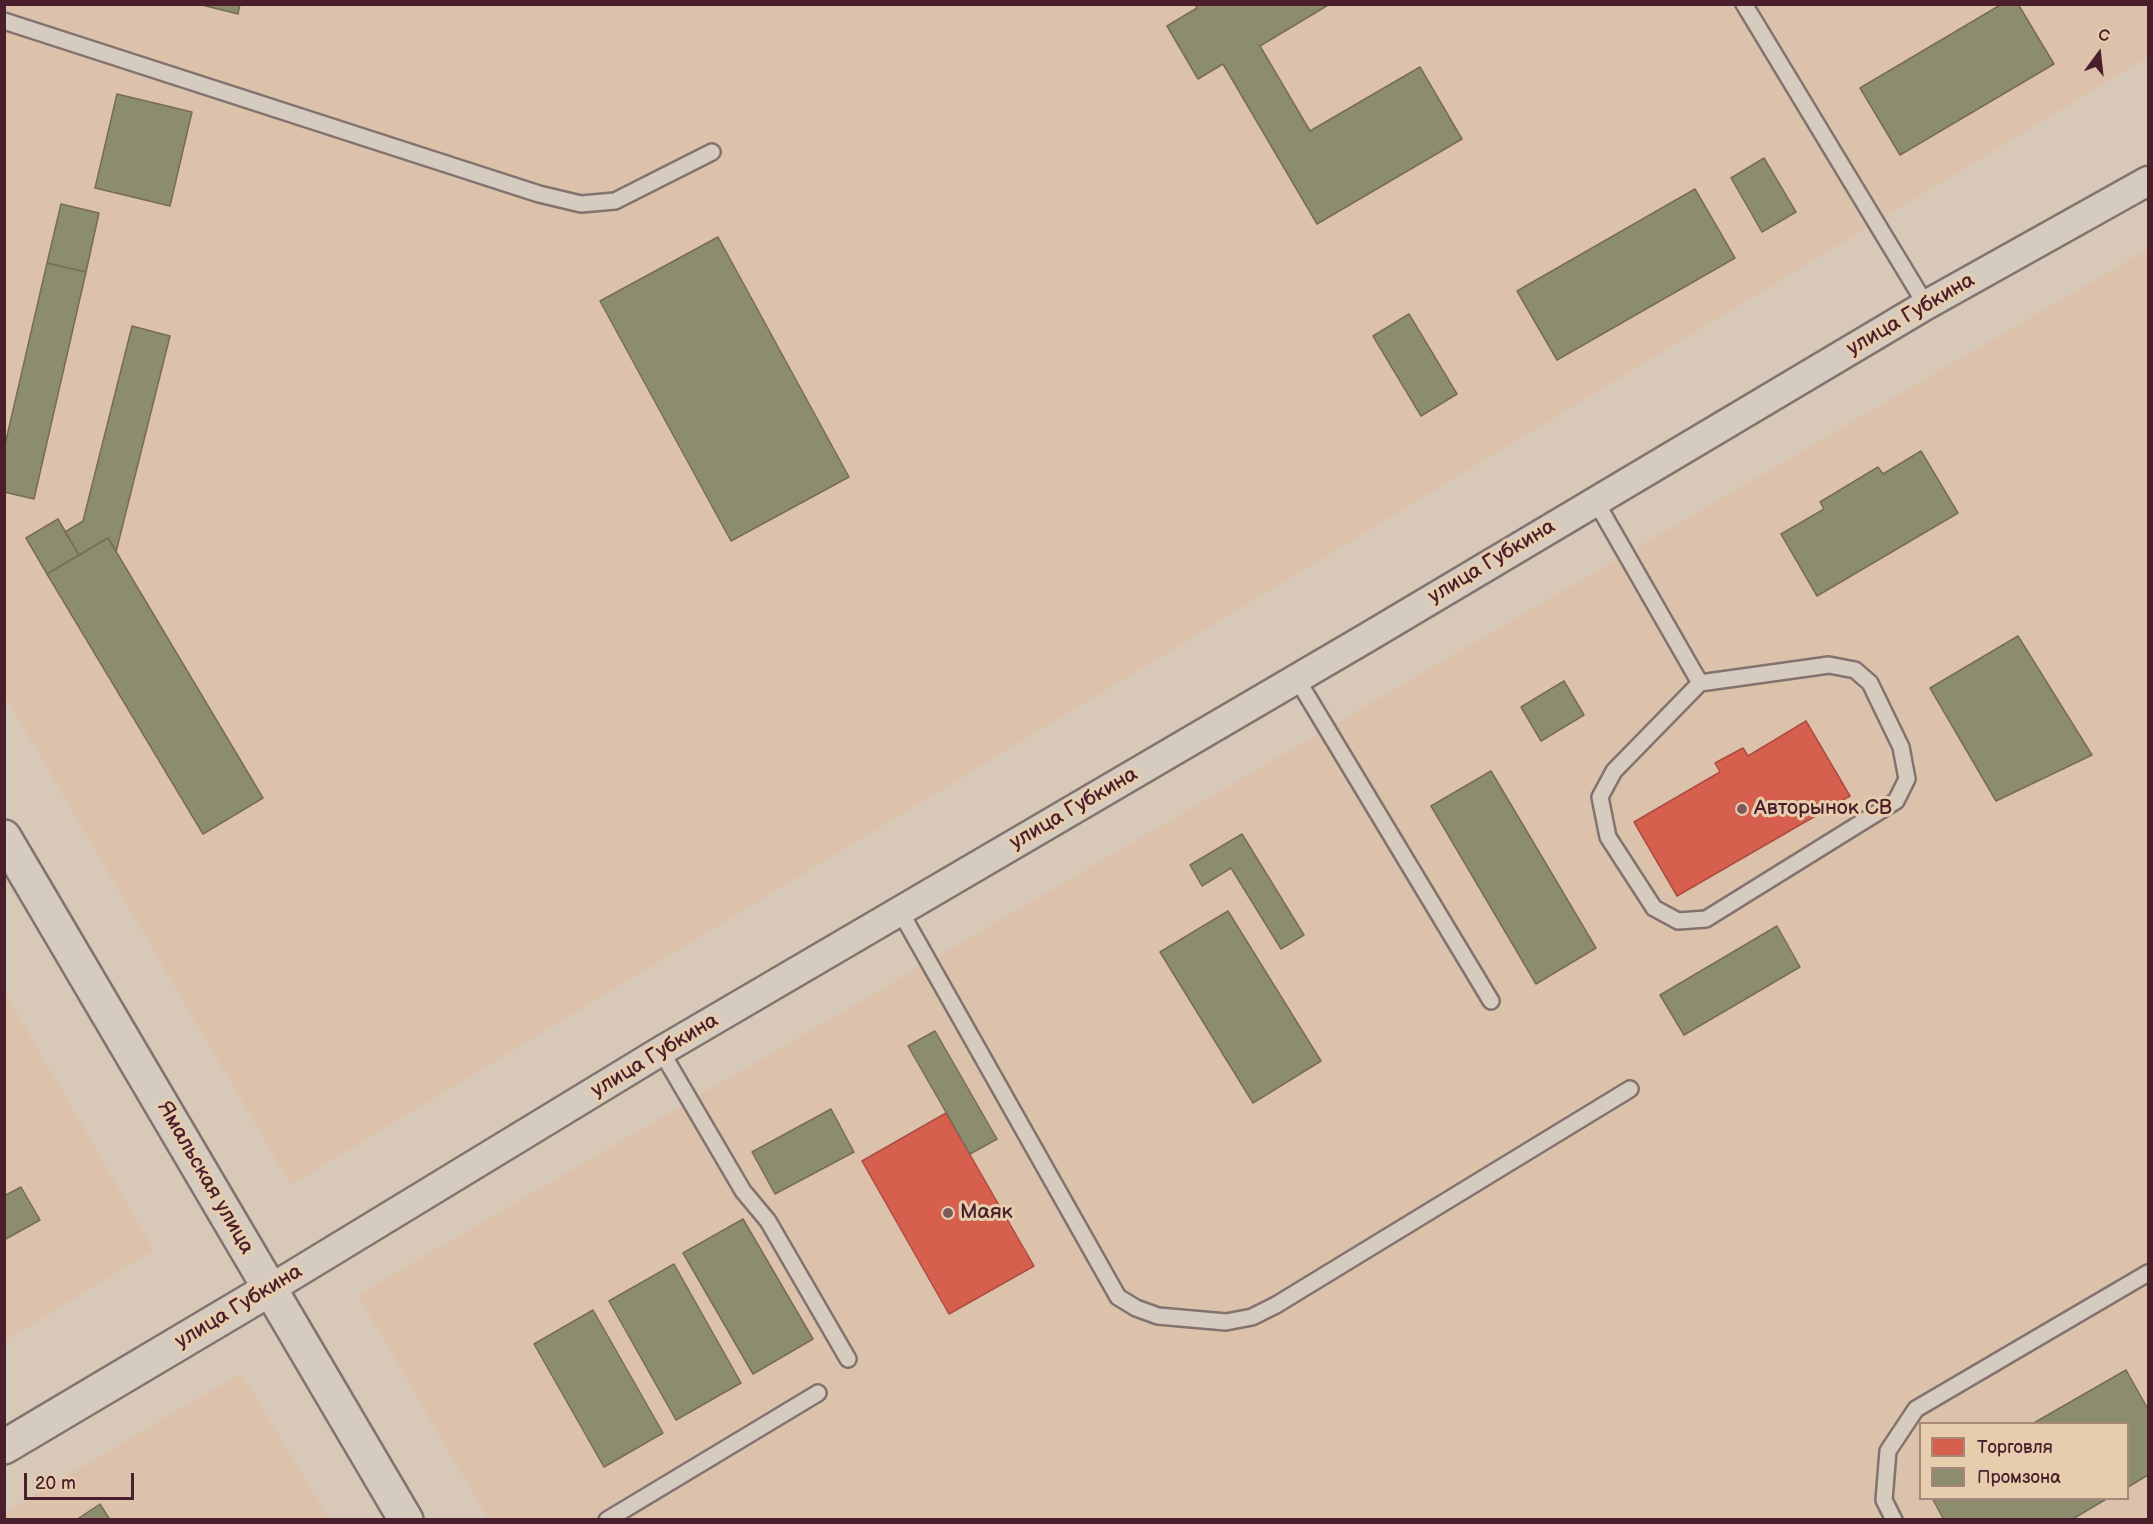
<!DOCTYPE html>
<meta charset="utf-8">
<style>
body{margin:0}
#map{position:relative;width:2153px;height:1524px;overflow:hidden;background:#d8c8b8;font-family:"Balsamiq Sans",sans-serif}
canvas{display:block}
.frame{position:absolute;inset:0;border:6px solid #4a1f2b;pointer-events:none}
.legend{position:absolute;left:1919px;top:1422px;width:210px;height:78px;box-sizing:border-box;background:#e6cdae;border:2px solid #a8877a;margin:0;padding:8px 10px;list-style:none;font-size:18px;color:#4a1f2b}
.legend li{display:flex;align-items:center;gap:12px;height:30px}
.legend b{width:30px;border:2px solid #a8877a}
.north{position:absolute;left:2069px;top:24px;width:60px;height:60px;-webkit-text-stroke:4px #e6cdae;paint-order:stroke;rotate:15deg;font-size:16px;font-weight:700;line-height:24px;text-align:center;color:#4a1f2b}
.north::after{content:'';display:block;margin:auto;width:21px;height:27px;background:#4a1f2b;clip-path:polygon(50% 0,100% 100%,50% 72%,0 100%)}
.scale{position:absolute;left:24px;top:1473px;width:110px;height:27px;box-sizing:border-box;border:3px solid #4a1f2b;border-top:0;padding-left:8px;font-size:18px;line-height:21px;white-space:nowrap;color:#4a1f2b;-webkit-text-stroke:4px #e6cdae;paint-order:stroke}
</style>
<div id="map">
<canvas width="2153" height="1524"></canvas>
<div class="frame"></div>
<ul class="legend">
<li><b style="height:16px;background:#d6604d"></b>Торговля</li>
<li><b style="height:16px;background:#8c8c6e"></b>Промзона</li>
</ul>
<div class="north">С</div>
<div class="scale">20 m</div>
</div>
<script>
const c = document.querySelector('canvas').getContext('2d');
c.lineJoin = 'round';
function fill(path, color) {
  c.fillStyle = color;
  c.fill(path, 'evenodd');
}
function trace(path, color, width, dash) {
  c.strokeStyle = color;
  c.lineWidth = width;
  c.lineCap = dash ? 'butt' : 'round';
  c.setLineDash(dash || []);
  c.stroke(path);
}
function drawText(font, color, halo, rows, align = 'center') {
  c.font = font + ' "Balsamiq Sans",sans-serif';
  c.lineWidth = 6;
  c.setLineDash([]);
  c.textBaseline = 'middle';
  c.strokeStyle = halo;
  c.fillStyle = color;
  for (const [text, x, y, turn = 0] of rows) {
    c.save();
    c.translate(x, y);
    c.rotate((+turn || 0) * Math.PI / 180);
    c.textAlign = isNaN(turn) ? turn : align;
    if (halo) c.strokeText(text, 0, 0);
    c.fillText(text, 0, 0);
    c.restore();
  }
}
fill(new Path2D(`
 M 2148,4 L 2148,57 L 291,1185 L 5,696 L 4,5 Z
 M 2148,249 L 2148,1519 L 488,1519 L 358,1295 ZM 1920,1424 L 2128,1424 L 2128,1498 L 1920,1498 Z
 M 4,990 L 154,1250 L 5,1341 L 4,1341 Z
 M 241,1373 L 329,1519 L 5,1520 L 4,1513 Z`), '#ddc2ab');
const shops = new Path2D(`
 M 1806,721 L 1850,796 L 1677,896 L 1634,822 L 1720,772 L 1715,763 L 1743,748 L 1748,756 Z
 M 946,1113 L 1034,1266 L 949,1314 L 862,1161 Z`);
fill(shops, '#d6604d');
trace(shops, '#ac4c43', 1.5);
const industry = new Path2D(`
 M 198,4 L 240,4 L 238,14 Z
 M 1195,4 L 1330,4 L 1260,46 L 1310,131 L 1420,67 L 1462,139 L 1317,224 L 1223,64 L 1198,79 L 1167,26 L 1197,8 Z
 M 2002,4 L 2018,4 L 2054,64 L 1900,155 L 1860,88 Z
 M 117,94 L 192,112 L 170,206 L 95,188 Z
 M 1764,158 L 1796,212 L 1762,232 L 1731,178 Z
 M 1695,189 L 1735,258 L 1557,360 L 1517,291 Z
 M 61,204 L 99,213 L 86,272 L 47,263 Z
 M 718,237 L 849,477 L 731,541 L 600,301 Z
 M 47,263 L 86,272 L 34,499 L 4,492 L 4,449 Z
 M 1409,314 L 1457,394 L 1421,416 L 1373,336 Z
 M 132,326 L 170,336 L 116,552 L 108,538 L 79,555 L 65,532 L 83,521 Z
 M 1921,451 L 1958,513 L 1817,596 L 1781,534 L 1824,509 L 1820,502 L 1878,467 L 1883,474 Z
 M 58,519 L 79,555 L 47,574 L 26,538 Z
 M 108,538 L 263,798 L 203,834 L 47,574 Z
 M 2018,636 L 2092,755 L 1996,801 L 1930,688 Z
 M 1564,681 L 1584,715 L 1541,741 L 1521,707 Z
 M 1491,771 L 1596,948 L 1536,984 L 1431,806 Z
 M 1242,834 L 1304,935 L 1281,949 L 1231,868 L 1202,886 L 1190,865 Z
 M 1228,911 L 1321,1061 L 1253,1103 L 1160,952 Z
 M 1777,926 L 1800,967 L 1684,1035 L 1660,995 Z
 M 935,1031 L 997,1139 L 970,1154 L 908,1046 Z
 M 831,1109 L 854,1152 L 775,1194 L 752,1152 Z
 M 21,1187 L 40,1220 L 4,1240 L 4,1196 Z
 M 743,1219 L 813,1339 L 753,1374 L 683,1253 Z
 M 674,1264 L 741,1383 L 676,1420 L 609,1301 Z
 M 593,1310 L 663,1433 L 604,1467 L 534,1344 Z
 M 2126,1370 L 2148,1409 L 2148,1475 L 2128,1487 L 2128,1424 L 2032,1424 Z
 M 1932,1498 L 2108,1498 L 2071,1520 L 1944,1520 Z
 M 100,1504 L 110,1520 L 76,1520 Z`);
fill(industry, '#8c8c6e');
trace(industry, '#786b5a', 1.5);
const service = new Path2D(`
 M 1744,4 L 1926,305
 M 4,21 L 539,194 L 581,204 L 615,201 L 712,152
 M 1595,500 L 1700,683 L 1614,771 L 1600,797 L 1608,837 L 1654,908 L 1678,921 L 1706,919 L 1896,801 L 1907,779 L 1901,747 L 1870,683 L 1855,670 L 1829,665 L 1700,683
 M 1297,679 L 1491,1001
 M 900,911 L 1118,1297 L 1136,1308 L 1158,1316 L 1226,1322 L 1252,1317 L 1276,1305 L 1630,1089
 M 661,1051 L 743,1191 L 768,1221 L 848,1359
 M 607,1520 L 818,1393
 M 1894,1520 L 1884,1500 L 1888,1451 L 1916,1409 L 2148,1273`);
const minor = new Path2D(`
 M 270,1289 L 661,1051 L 1368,637 L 1926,305 L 2148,181`);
const tertiary = new Path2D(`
 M 4,837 L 406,1520
 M 4,1447 L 270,1289`);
trace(service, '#82736e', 20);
trace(minor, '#82736e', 33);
trace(tertiary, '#82736e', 38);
trace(service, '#d5cbbf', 15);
trace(minor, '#d5cbbf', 28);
trace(tertiary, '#d5cbbf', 33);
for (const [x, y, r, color] of [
 [1742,809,6,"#7c5a5c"],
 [948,1213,6,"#7c5a5c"]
]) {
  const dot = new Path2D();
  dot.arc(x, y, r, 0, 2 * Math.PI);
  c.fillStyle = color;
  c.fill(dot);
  trace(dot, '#e6cdae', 2);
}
drawText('21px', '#4a1f2b', '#e6cdae', [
 ["улица Губкина",1911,315,-30],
 ["улица Губкина",1492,562,-31],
 ["улица Губкина",1074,809,-30],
 ["улица Губкина",655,1056,-31],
 ["Ямальская улица",205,1178,60],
 ["улица Губкина",239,1307,-31]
]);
drawText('21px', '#4a1f2b', '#e6cdae', [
 ["Авторынок СВ",1754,809],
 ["Маяк",960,1213]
], 'left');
</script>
